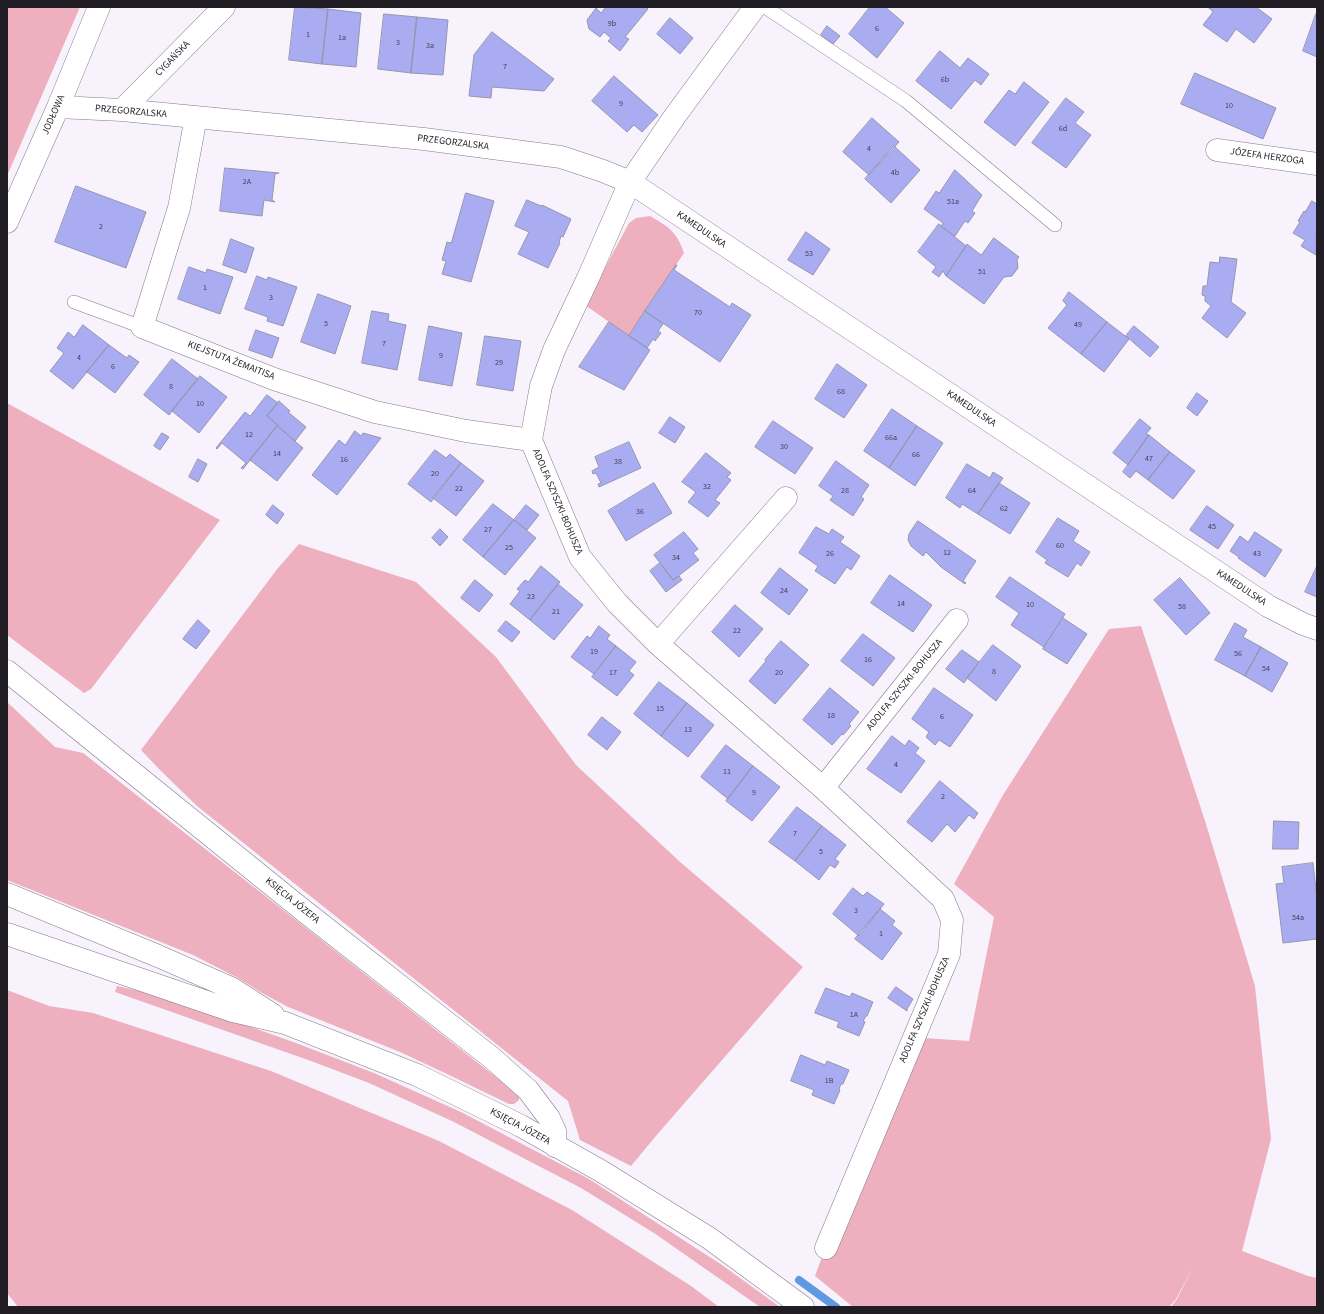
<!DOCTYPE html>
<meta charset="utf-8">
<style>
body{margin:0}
#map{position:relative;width:1324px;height:1314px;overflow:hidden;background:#f7f2fc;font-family:"Source Sans 3",sans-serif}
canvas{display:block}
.frame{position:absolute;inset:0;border:8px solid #211d25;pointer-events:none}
</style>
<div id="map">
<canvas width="1324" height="1314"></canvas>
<div class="frame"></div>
</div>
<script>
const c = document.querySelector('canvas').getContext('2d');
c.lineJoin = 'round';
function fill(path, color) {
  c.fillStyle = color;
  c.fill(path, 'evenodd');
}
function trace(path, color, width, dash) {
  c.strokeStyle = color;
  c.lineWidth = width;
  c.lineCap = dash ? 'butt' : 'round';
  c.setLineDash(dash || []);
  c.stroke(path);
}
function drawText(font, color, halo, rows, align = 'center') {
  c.font = font + ' "Source Sans 3",sans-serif';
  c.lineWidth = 4;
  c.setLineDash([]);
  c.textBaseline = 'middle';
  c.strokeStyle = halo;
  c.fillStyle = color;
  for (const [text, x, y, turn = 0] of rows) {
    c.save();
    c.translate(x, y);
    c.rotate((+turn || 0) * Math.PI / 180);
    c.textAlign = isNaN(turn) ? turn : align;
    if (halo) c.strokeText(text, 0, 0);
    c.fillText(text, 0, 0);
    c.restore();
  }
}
fill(new Path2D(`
 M 7,7 L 80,7 L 7,176 Z
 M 650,216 C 669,227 677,232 684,253 L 629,336 L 585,305 L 629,223 L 636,218 Z
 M 7,403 L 220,520 L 91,689 L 84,693 L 7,635 Z
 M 299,544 L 416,582 L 496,657 L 576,765 L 679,861 L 803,967 L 655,1137 L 631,1166 L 580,1140 L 568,1101 L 197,806 L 160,770 L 141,750 L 278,568 Z
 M 1141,626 L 1206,824 L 1255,986 L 1271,1139 L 1242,1251 L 1308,1276 L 1317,1278 L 1317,1307 L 1171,1307 L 1177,1299 L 1194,1265 L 1176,1299 L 1169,1307 L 853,1307 L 815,1276 L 828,1240 L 924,1038 L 969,1041 L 994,917 L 954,884 L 1003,795 L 1109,629 Z
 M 7,702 L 55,747 L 83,753 L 515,1092 L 519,1095 L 519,1100 L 514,1104 L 509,1104 L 447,1074 L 400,1052 L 288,1007 L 262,993 L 238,978 L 193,955 L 7,880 Z
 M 117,986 L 167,997 L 296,1043 L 374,1073 L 461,1112 L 589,1179 L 722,1265 L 780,1307 L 760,1307 L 654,1233 L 581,1188 L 454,1122 L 369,1083 L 311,1061 L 115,992 Z
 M 7,990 L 49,1006 L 93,1013 L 271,1071 L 439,1141 L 572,1210 L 691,1286 L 719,1307 L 18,1307 L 7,1293 Z`), '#eeafbe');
trace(new Path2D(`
 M 799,1280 L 836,1307`), '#5f99e1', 8);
const building = new Path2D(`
 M 295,7 L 328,9 L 322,64 L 289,60 Z
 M 603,7 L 646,7 L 648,9 L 625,37 L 629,39 L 620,51 L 608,41 L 611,38 L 604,32 L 600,37 L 589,29 L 587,20 L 596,8 L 601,13 L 605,8 Z
 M 870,7 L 885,7 L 904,23 L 877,58 L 849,34 Z
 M 1208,7 L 1256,7 L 1272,19 L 1254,43 L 1236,29 L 1227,42 L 1203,25 L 1213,12 Z
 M 328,9 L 361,13 L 356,67 L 322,64 Z
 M 384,14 L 417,17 L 411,73 L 378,69 Z
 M 1316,14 L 1317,15 L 1317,57 L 1303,51 Z
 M 417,17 L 448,20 L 443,75 L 411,73 Z
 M 670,18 L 693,38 L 680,54 L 657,34 Z
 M 827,26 L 840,36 L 833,44 L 821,35 Z
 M 492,32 L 554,79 L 544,91 L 492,87 L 491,98 L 469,96 L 474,55 Z
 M 940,51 L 960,68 L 968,58 L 989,74 L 981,85 L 975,80 L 951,109 L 916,81 Z
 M 1195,73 L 1276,108 L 1263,139 L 1181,104 Z
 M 614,76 L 658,115 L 642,132 L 634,125 L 627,132 L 592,101 Z
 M 1024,82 L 1049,102 L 1015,146 L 984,122 L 1009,90 L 1015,94 Z
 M 1066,98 L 1084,112 L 1075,123 L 1091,135 L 1066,168 L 1032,143 Z
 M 872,118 L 899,142 L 869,175 L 843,152 Z
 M 894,146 L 920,170 L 891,203 L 865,179 Z
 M 225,168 L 279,173 L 275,174 L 272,200 L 275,202 L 264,200 L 262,216 L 220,211 Z
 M 955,170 L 982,195 L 972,211 L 975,213 L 968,223 L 965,221 L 955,236 L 941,227 L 943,223 L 924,209 L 936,191 L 939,193 Z
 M 76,186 L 146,212 L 126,268 L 55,242 Z
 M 466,193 L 494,201 L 471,282 L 442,274 L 446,261 L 442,260 L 447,242 L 451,243 Z
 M 527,200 L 541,206 L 542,205 L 571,219 L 563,237 L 561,236 L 559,242 L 560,243 L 548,268 L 518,254 L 529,232 L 515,226 Z
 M 1312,201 L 1317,204 L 1316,255 L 1301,246 L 1305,240 L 1293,233 L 1300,222 L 1298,221 L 1304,211 L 1305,212 Z
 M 939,224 L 966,246 L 946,276 L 943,271 L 939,277 L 932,272 L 936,267 L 918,252 Z
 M 806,232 L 830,249 L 813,275 L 788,260 Z
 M 994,238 L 1019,257 L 1017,260 L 1018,268 L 1012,276 L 1004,277 L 984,304 L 946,276 L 967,244 L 981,255 Z
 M 231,239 L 254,248 L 246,273 L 223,265 Z
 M 1220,257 L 1237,259 L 1231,302 L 1246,313 L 1227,338 L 1202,318 L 1211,306 L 1205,301 L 1205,296 L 1202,295 L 1203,286 L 1207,286 L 1210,262 L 1219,263 Z
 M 676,265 L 677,265 L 674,270 L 730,307 L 732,303 L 751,315 L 720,362 L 645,311 Z
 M 189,267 L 206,273 L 207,269 L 233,277 L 220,314 L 178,299 Z
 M 257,276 L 267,280 L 268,277 L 297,287 L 283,326 L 267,321 L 268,317 L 245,309 Z
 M 1069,292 L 1107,322 L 1081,354 L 1048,328 L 1067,305 L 1063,301 Z
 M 318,294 L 351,306 L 335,354 L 301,342 Z
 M 372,311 L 389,314 L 388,321 L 406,325 L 397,370 L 362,363 Z
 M 645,311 L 663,324 L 658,331 L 661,333 L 655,341 L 653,339 L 647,348 L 629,336 Z
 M 609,322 L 650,350 L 624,390 L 579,367 Z
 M 1107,322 L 1129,339 L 1104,372 L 1081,354 Z
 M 83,325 L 109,345 L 73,389 L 50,371 L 64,353 L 57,348 L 68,332 L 74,337 Z
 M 429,326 L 462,333 L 452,386 L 419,380 Z
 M 1134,326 L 1159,347 L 1150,357 L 1126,336 Z
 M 256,330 L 279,338 L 272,358 L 249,350 Z
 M 485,336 L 521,341 L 513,391 L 477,385 Z
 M 109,345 L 127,358 L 129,355 L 139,362 L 115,393 L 87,372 Z
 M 172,359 L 198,379 L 169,415 L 144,395 Z
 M 837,364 L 867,385 L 844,418 L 815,399 Z
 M 200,376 L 227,397 L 199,433 L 172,411 Z
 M 1197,393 L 1208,401 L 1197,416 L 1187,408 Z
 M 267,395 L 278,403 L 267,416 L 278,425 L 243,469 L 241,468 L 246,463 L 222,443 L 217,449 L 216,448 L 245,412 L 250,416 Z
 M 279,401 L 290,411 L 288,412 L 306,427 L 295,441 L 267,416 Z
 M 892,409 L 917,426 L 889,468 L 864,451 Z
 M 670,417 L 685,427 L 675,443 L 659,433 Z
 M 1140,419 L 1151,428 L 1146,434 L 1149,435 L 1128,465 L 1113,453 Z
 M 773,421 L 813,448 L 795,474 L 755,447 Z
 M 277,426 L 303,448 L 277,481 L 250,460 Z
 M 917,426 L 943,443 L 915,486 L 889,468 Z
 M 355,431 L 361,436 L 363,433 L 381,438 L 337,495 L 312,475 L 339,440 L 345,445 Z
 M 162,433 L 169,437 L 160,450 L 154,446 Z
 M 1149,435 L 1170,452 L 1148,480 L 1136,471 L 1130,478 L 1123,472 Z
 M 629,442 L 641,468 L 599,487 L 598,484 L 601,483 L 596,473 L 593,474 L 592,471 L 599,467 L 595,457 Z
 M 435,450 L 446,458 L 450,454 L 461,463 L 431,502 L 408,484 Z
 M 1170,452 L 1195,471 L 1173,499 L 1148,480 Z
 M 706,453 L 731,473 L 727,477 L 731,480 L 715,500 L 720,503 L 708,517 L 688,502 L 696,492 L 682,482 Z
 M 198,459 L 207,464 L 198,482 L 189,477 Z
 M 836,461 L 869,485 L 861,497 L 864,499 L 853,516 L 830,500 L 833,496 L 819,486 Z
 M 461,463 L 484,481 L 456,516 L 433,498 Z
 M 967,464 L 990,478 L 993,472 L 1003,478 L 978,514 L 962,504 L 960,508 L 946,498 Z
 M 654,483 L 672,513 L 626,541 L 608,511 Z
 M 999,483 L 1030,503 L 1010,534 L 978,514 Z
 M 493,504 L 514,520 L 483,557 L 463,540 Z
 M 273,505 L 284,514 L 277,524 L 266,515 Z
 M 526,505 L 539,515 L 527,530 L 514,520 Z
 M 1207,506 L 1234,525 L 1218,549 L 1190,530 Z
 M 1058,518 L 1079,531 L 1073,541 L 1090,552 L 1081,566 L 1077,563 L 1068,577 L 1045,563 L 1047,560 L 1036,552 Z
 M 514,520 L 536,538 L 505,575 L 483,557 Z
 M 918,521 L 976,561 L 963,581 L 966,583 L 965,584 L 941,567 L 926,552 L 923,556 L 911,546 L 908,540 L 909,534 Z
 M 816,527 L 829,534 L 832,529 L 844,537 L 840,542 L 860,556 L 851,570 L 847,567 L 835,584 L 815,571 L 818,566 L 799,553 Z
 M 440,529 L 448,537 L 440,546 L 432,538 Z
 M 684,532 L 698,549 L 693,553 L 699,560 L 673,580 L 654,555 Z
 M 1255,532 L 1282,550 L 1265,577 L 1238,558 L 1239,557 L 1230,551 L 1240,536 L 1248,542 Z
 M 660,563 L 673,580 L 679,576 L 682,580 L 666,592 L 650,571 Z
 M 541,566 L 560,582 L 530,620 L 510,604 L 520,591 L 517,589 L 525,580 L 528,582 Z
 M 1317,566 L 1317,597 L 1305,592 Z
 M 780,568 L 808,590 L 789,615 L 761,593 Z
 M 890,575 L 932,605 L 913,632 L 871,603 Z
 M 1010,577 L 1065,614 L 1044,647 L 1011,625 L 1019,613 L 996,597 Z
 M 1180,578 L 1210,613 L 1186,635 L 1154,600 Z
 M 475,580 L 493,595 L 479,612 L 461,598 Z
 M 558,584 L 583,605 L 554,640 L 530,620 Z
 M 735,605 L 763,629 L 739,657 L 712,632 Z
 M 1063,618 L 1087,634 L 1067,664 L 1043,649 Z
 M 198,620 L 210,631 L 196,649 L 183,639 Z
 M 506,621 L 520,632 L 512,642 L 498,631 Z
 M 1235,623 L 1247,630 L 1243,637 L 1261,647 L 1245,676 L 1215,660 Z
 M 599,626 L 610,635 L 607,639 L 616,646 L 594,674 L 571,657 L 587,636 L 590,638 Z
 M 863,634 L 895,658 L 873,686 L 841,661 Z
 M 781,641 L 809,665 L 775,704 L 749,681 L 766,661 L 765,660 Z
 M 993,645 L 1021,666 L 996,701 L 967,678 Z
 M 616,646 L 636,662 L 629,671 L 634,675 L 617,696 L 592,677 Z
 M 1261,647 L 1288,663 L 1272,692 L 1245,676 Z
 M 962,650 L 979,662 L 964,683 L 946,669 Z
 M 659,682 L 687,703 L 661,736 L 634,714 Z
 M 830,688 L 859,712 L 849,724 L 851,726 L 843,735 L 842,734 L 832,745 L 803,720 Z
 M 934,688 L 973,715 L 950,747 L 939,740 L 935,745 L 926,737 L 929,732 L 912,719 Z
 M 687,703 L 714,725 L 688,757 L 661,736 Z
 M 602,717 L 621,732 L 607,750 L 588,735 Z
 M 892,736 L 905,746 L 909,740 L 919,748 L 915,753 L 925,761 L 901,793 L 867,769 Z
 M 726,745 L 753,766 L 728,799 L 701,777 Z
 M 753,766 L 780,787 L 752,821 L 726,801 Z
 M 940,781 L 978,813 L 974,819 L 969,815 L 955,832 L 947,824 L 932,842 L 907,822 Z
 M 797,807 L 822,826 L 795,861 L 769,842 Z
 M 1274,821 L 1299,822 L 1298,849 L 1273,849 Z
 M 822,826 L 846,845 L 835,859 L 839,862 L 835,868 L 830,865 L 819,880 L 795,861 Z
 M 1313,863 L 1317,898 L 1317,939 L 1283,943 L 1276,884 L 1284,883 L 1282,867 Z
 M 853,888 L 863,896 L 867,892 L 884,904 L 859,936 L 833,914 Z
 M 880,909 L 895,921 L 892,925 L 902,933 L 882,960 L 855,939 Z
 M 896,987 L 913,999 L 907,1009 L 907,1011 L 888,998 Z
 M 826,988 L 850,997 L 852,993 L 873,1002 L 867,1016 L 866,1016 L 863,1021 L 865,1022 L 859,1036 L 837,1027 L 839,1022 L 815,1013 Z
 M 801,1055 L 825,1065 L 827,1061 L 849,1070 L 843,1084 L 841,1084 L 839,1089 L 840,1090 L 834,1104 L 812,1095 L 814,1090 L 791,1081 Z`);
fill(building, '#a9acf1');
trace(building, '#9496af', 1);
const service = new Path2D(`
 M 765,7 L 906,101 L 1055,225
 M 74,302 L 142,327`);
const minor = new Path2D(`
 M 755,7 L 675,116 L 630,182 L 589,276 L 554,350 L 541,386 L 531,440 L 580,557 L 617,603 L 658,644 L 823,788 L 943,899 L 952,920 L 949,954 L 826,1248
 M 58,107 L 122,110 L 424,139 L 561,157 L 603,171 L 630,182 L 1268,606 L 1303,624 L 1317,629
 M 122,110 L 224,7
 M 196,117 L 179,208 L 142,327 L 274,379 L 375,412 L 466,431 L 531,440
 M 1217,150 L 1317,164
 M 7,222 L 58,107 L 99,7
 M 658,644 L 786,498
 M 7,671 L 304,911 L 492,1058 L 528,1090 L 549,1118 L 555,1131 L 555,1146
 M 823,788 L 957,620`);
const secondary = new Path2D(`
 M 7,894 L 158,956 L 231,988 L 273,1015
 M 7,934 L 233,1011 L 285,1023 L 417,1075 L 521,1126 L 601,1171 L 709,1238 L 803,1307`);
trace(service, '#84788e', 14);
trace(minor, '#84788e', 23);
trace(secondary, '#84788e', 23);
trace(service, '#fff', 13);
trace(minor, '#fff', 22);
trace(secondary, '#fff', 22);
drawText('8px', '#434158', null, [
 ["9b",612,24],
 ["6",877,29],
 ["1",308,35],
 ["1a",342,38],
 ["3",398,43],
 ["3a",430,46],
 ["7",505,67],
 ["6b",945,80],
 ["9",621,104],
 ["10",1229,106],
 ["6d",1063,129],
 ["4",869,149],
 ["4b",895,173],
 ["2A",247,182],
 ["51a",953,202],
 ["2",101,227],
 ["53",809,254],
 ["51",982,272],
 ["1",205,288],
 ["3",271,298],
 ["70",698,313],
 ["5",326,324],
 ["49",1078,325],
 ["7",384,344],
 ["9",441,356],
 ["4",79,358],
 ["29",499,363],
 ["6",113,367],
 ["8",171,387],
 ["68",841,392],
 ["10",200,404],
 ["12",249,435],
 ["66a",891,438],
 ["30",784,447],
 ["14",277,454],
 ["66",916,455],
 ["47",1149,459],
 ["16",344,460],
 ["38",618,462],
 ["20",435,474],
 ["32",707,487],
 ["22",459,489],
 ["28",845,491],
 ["64",972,491],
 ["62",1004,509],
 ["36",640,512],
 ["45",1212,527],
 ["27",488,530],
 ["60",1060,546],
 ["25",509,548],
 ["12",947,553],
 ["26",830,554],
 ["43",1257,554],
 ["34",676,558],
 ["24",784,591],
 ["23",531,597],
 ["14",901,604],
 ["10",1030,605],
 ["58",1182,607],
 ["21",556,612],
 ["22",737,631],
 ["19",594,652],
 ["56",1238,654],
 ["16",868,660],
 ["54",1266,669],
 ["8",994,672],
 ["17",613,673],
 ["20",779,673],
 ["15",660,709],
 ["18",831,716],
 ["6",942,717],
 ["13",688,730],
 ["4",896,765],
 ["11",727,772],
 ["9",754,793],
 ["2",943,797],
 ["7",795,834],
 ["5",821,852],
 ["3",856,911],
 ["54a",1298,918],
 ["1",881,934],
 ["1A",854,1015],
 ["1B",829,1081]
]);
drawText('10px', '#211d25', '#fff', [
 ["CYGAŃSKA",173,59,-46],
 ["PRZEGORZALSKA",131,112,5],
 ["JODŁOWA",54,115,-66],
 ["PRZEGORZALSKA",453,143,7],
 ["JÓZEFA HERZOGA",1267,157,8],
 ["KAMEDULSKA",701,230,34],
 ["KIEJSTUTA ŻEMAITISA",231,361,21],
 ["KAMEDULSKA",971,409,34],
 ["ADOLFA SZYSZKI-BOHUSZA",557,502,67],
 ["KAMEDULSKA",1241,588,33],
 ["ADOLFA SZYSZKI-BOHUSZA",905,685,-51],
 ["KSIĘCIA JÓZEFA",292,901,39],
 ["ADOLFA SZYSZKI-BOHUSZA",925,1010,-67],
 ["KSIĘCIA JÓZEFA",520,1127,28]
]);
</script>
